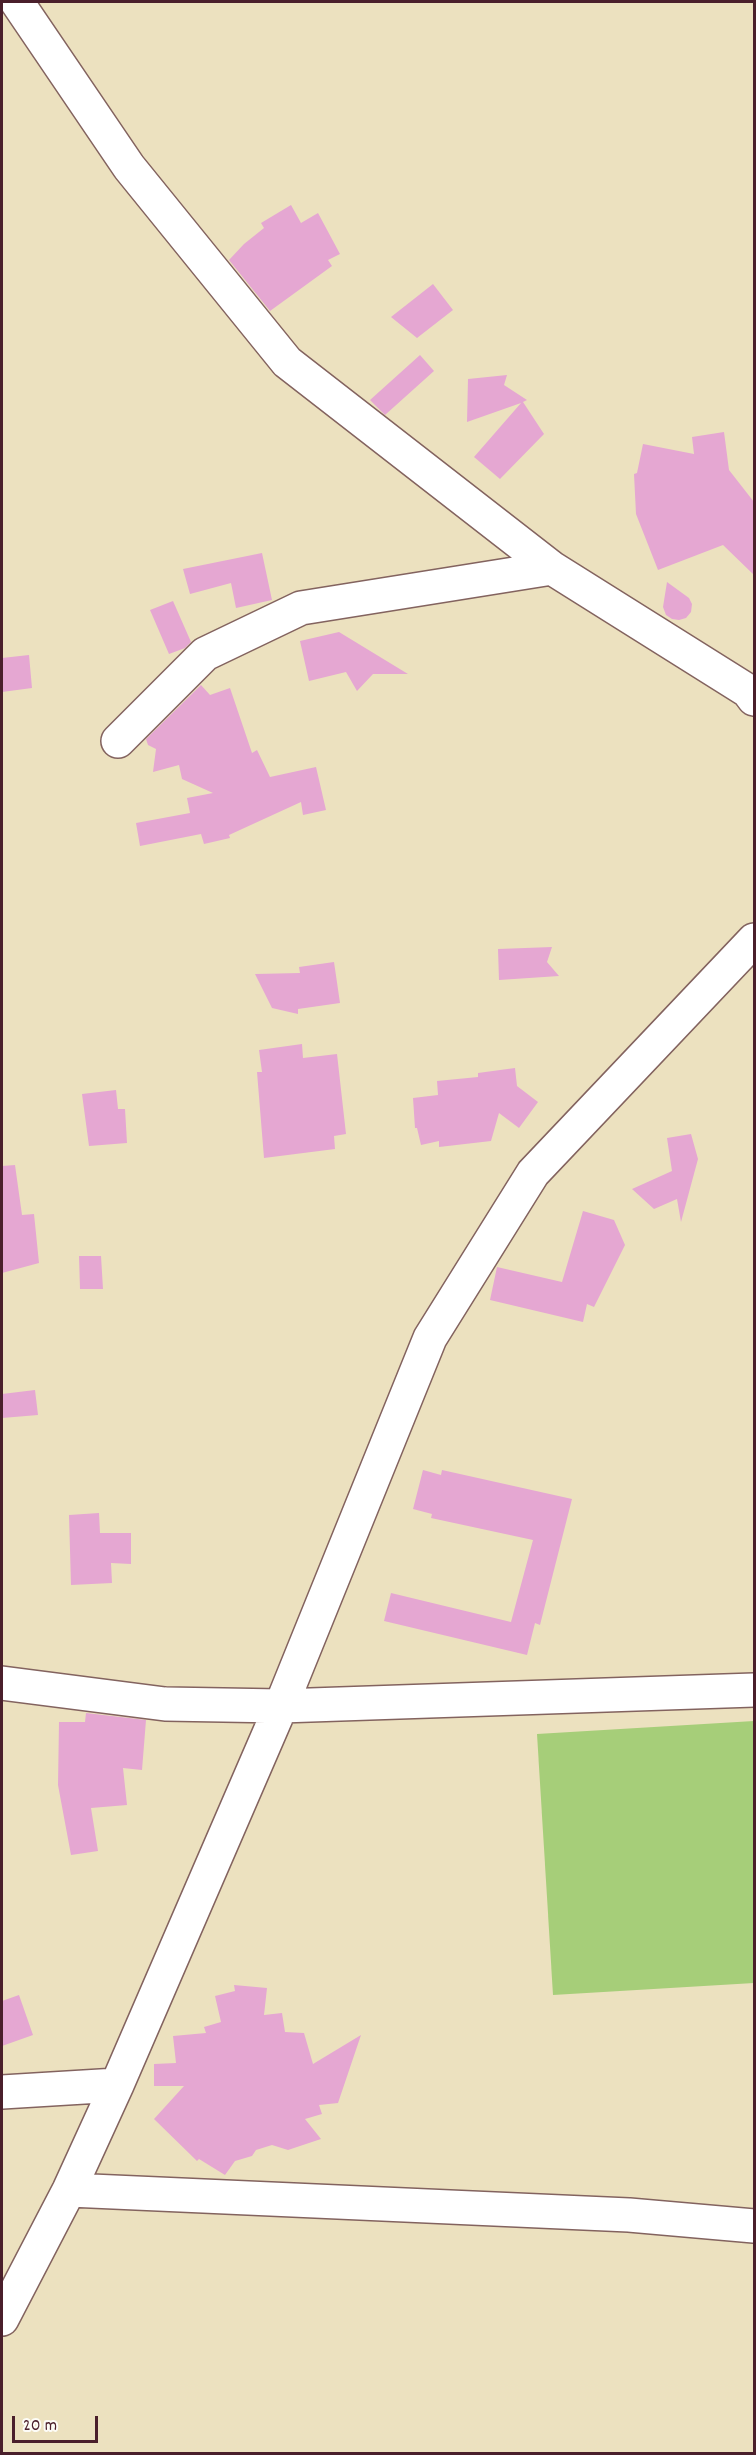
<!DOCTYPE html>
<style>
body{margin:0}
#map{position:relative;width:756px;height:2455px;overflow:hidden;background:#ece1bf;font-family:Dekko,sans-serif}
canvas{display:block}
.frame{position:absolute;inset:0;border:3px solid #4a1f2b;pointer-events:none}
.scale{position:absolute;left:12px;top:2416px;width:86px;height:27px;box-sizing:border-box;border:3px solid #4a1f2b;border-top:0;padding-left:8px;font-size:18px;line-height:21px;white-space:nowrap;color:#4a1f2b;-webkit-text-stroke:4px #fdfcf7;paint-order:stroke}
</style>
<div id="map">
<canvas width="756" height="2455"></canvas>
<div class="frame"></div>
<div class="scale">20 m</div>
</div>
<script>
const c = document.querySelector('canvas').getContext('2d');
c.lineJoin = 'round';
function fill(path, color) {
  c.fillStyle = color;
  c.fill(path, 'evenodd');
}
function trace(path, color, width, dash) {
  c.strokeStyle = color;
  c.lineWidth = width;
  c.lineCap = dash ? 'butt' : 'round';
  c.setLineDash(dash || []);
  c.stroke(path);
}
fill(new Path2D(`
 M 754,1721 L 754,1983 L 553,1995 L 537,1734 Z`), '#a6ce79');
fill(new Path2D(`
 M 291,205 L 301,223 L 318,213 L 340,254 L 328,260 L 332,266 L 270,311 L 229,260 L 244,244 L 264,228 L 261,223 Z
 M 433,284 L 453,310 L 417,338 L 391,317 Z
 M 420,355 L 434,371 L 385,415 L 370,400 Z
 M 507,375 L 504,385 L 527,400 L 523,402 L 544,434 L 500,479 L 474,457 L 521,403 L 467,422 L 468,379 Z
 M 724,432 L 729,470 L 754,502 L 754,575 L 723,545 L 658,570 L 636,514 L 634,474 L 637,473 L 643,444 L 694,454 L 692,437 Z
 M 262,553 L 272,600 L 236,608 L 231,583 L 190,594 L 183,569 Z
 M 667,582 L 689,598 L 692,604 L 691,612 L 686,618 L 679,620 L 672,619 L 666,615 L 663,607 Z
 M 173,601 L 191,642 L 185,648 L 169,654 L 150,610 Z
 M 339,632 L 408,674 L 373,674 L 357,691 L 346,672 L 309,681 L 300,641 Z
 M 29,655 L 32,688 L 2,692 L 2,658 Z
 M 201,685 L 210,695 L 230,688 L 252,753 L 257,750 L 270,777 L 316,767 L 326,810 L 303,815 L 301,802 L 229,835 L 230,838 L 204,844 L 201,834 L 140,846 L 136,823 L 190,813 L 187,798 L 213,793 L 182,779 L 179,765 L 153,772 L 156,749 L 148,745 L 146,739 Z
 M 552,947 L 547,962 L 559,976 L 499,980 L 498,949 Z
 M 334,962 L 340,1003 L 298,1009 L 298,1014 L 272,1008 L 255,974 L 300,973 L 299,967 Z
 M 302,1044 L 303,1058 L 337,1054 L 346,1134 L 334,1136 L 335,1149 L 264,1158 L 257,1072 L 262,1072 L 259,1050 Z
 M 515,1068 L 517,1086 L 538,1102 L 519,1128 L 499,1113 L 491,1141 L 439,1147 L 439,1141 L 421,1145 L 417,1128 L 415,1128 L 413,1098 L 438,1095 L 437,1081 L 478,1077 L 478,1073 Z
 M 116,1090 L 118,1109 L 125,1109 L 127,1143 L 89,1146 L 82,1094 Z
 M 691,1134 L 698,1159 L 681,1222 L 677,1199 L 654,1209 L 632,1189 L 672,1171 L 667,1138 Z
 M 15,1165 L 22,1215 L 34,1214 L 39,1263 L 2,1273 L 2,1166 Z
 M 583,1211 L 614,1220 L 625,1245 L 594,1307 L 587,1304 L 583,1322 L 490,1300 L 497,1267 L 562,1282 Z
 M 79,1256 L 101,1256 L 103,1289 L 80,1289 Z
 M 35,1390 L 38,1415 L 2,1418 L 2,1394 Z
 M 423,1470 L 441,1475 L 442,1470 L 572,1499 L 540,1625 L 535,1623 L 527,1655 L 384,1621 L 391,1593 L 511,1622 L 533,1540 L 431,1518 L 432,1514 L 413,1509 Z
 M 99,1513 L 100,1533 L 131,1533 L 131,1564 L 111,1563 L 112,1583 L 71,1585 L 69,1515 Z
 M 86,1713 L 146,1720 L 142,1770 L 123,1768 L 127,1805 L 91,1808 L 98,1851 L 71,1855 L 58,1785 L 59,1722 L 85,1722 Z
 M 234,1985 L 267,1988 L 264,2015 L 282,2013 L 285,2032 L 304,2033 L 313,2064 L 361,2035 L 338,2103 L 319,2105 L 322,2114 L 305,2119 L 321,2139 L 288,2150 L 272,2145 L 256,2150 L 252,2156 L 235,2161 L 225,2175 L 199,2159 L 197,2161 L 154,2119 L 184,2086 L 154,2086 L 154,2064 L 176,2063 L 173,2036 L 206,2033 L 204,2027 L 221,2022 L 215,1996 L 235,1991 Z
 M 19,1995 L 33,2035 L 2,2046 L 2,2001 Z`), '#e5a7d2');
const minor = new Path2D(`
 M 17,2 L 129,167 L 287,362 L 552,568 L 748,691 L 754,699
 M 118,741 L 205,654 L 301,608 L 552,568
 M 2,1683 L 165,1704 L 281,1706 L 754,1690
 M 2,2092 L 117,2085
 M 69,2190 L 629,2215 L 754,2226
 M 2,2319 L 69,2190 L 117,2085 L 281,1706 L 430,1338 L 533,1173 L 754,940`);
trace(minor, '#83635f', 36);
trace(minor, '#fff', 33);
</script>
